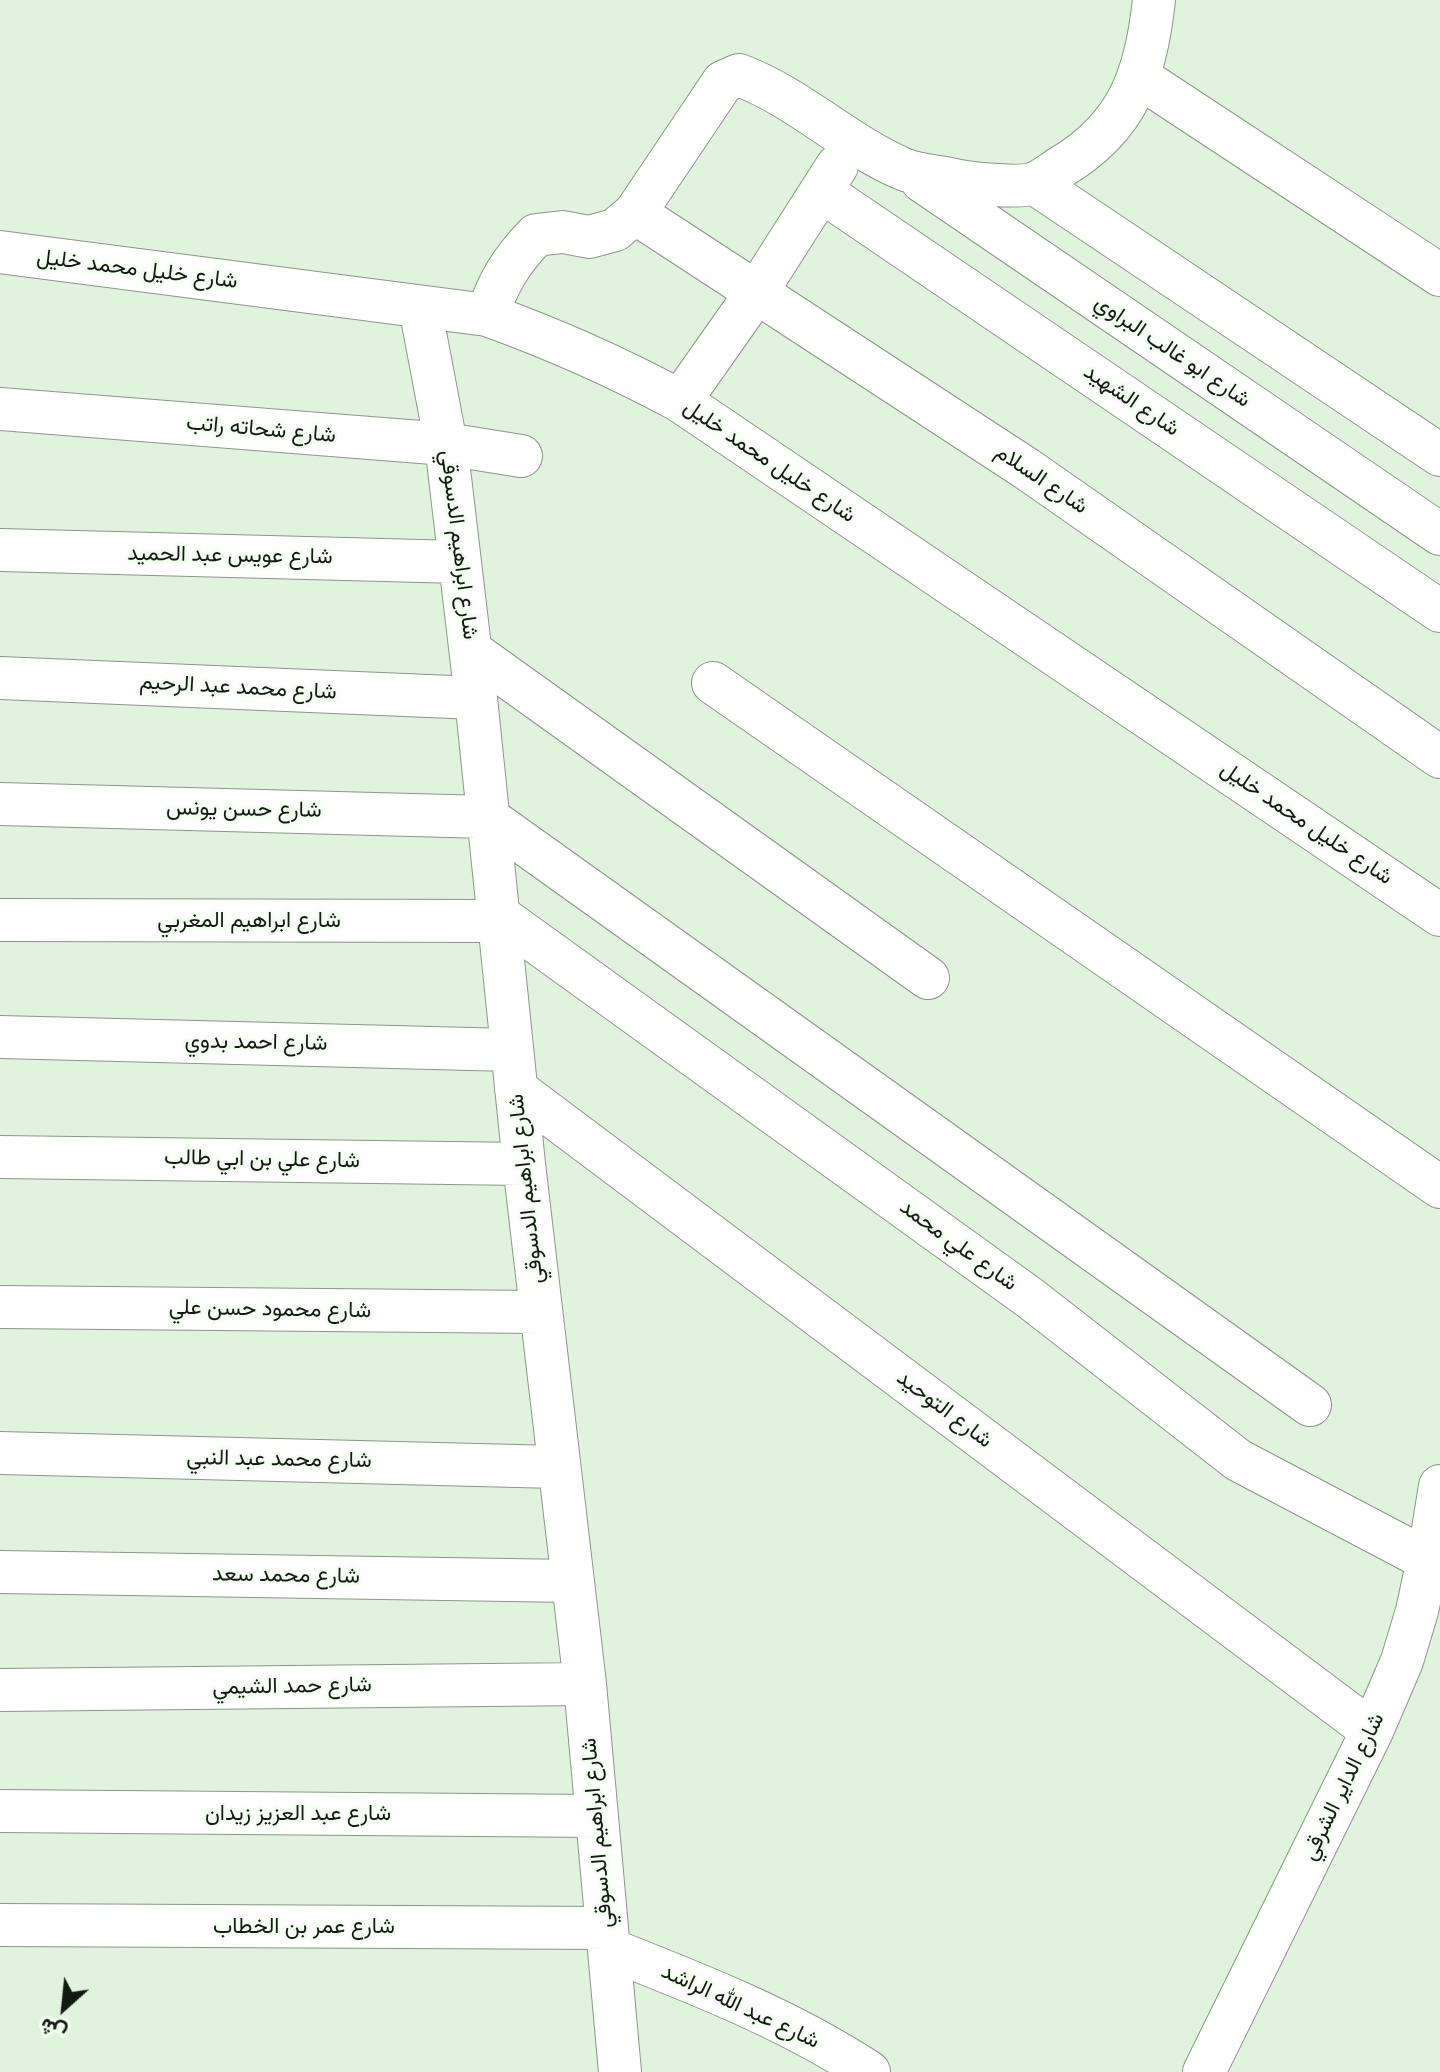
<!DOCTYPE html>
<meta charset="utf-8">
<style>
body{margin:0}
#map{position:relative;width:1440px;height:2072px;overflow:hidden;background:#e0f4dd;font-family:Roboto,Vazirmatn,sans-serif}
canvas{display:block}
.north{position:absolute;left:24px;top:1968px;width:80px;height:80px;-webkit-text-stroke:6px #f3fff1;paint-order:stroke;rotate:207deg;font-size:22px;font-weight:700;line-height:32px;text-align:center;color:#141a13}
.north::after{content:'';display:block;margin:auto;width:28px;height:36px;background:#141a13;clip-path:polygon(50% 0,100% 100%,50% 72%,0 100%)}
</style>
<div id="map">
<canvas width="1440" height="2072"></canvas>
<div class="north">ش</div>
</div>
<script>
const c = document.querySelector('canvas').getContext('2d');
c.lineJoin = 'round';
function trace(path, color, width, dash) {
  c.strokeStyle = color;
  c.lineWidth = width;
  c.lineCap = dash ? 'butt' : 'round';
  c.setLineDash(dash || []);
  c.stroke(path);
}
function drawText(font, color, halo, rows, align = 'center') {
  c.font = font + ' Roboto,Vazirmatn,sans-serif';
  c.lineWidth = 6;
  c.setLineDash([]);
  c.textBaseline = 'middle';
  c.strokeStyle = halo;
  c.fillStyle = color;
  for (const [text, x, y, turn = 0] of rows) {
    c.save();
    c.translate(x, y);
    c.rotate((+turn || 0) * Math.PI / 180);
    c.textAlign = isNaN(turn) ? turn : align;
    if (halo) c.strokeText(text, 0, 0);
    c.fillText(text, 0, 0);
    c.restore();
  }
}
const street = new Path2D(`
 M 1139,77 L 1440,275
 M 922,181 L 1440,534
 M 1034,183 L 1440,455
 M 821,191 L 1440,611
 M 635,213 L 1027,469 L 1440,757
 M 0,252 L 487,315 C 554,339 617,367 680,401 L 1440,915
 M 420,307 L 446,444 L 476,698 L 524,1164 L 585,1684 L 620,2072
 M 487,315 C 499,281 511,261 536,235 L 563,232 L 589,237 L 615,230 L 635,213 L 723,82 L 739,75 C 798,97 845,144 903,169 C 917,175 935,176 950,179 C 968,183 1017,189 1035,183 C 1043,180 1053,172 1061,167 C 1128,127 1146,75 1154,0
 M 680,401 L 756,293 L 837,166
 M 0,409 L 446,444 L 521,456
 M 0,550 L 460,562
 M 471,651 L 928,978
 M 0,678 L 476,698
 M 713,683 L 1440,1187
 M 0,804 L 487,817 L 1310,1405
 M 497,914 L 1030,1298 L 1238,1460 L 1428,1560 L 1440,1572
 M 0,920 L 497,921
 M 0,1037 L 511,1050
 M 516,1089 L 1372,1731
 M 0,1157 L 524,1164
 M 0,1307 L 540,1312
 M 0,1453 L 557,1467
 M 0,1572 L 572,1581
 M 0,1690 L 585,1684
 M 0,1811 L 597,1816
 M 0,1925 L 607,1928
 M 609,1949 C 698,1984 788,2019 869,2072
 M 1204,2072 L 1372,1731 L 1402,1661 L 1417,1611 L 1428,1560 L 1440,1486`);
trace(street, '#879984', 44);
trace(street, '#fff', 42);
drawText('22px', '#141a13', '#f3fff1', [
 ["شارع خليل محمد خليل",137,270,7],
 ["شارع ابو غالب البراوي",1172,352,34],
 ["شارع الشهيد",1131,401,34],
 ["شارع شحاته راتب",261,430,5],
 ["شارع خليل محمد خليل",769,462,34],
 ["شارع السلام",1041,480,34],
 ["شارع ابراهيم الدسوقي",458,545,83],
 ["شارع عويس عبد الحميد",230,556,1],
 ["شارع محمد عبد الرحيم",238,688,3],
 ["شارع حسن يونس",244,810,1],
 ["شارع خليل محمد خليل",1306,824,34],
 ["شارع ابراهيم المغربي",249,921],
 ["شارع احمد بدوي",256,1043,1],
 ["شارع علي بن ابي طالب",262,1160,1],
 ["شارع ابراهيم الدسوقي",527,1189,-96],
 ["شارع علي محمد",958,1246,36],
 ["شارع محمود حسن علي",270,1310,1],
 ["شارع التوحيد",944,1410,37],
 ["شارع محمد عبد النبي",279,1460,1],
 ["شارع محمد سعد",286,1576,1],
 ["شارع حمد الشيمي",292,1687,-1],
 ["شارع الداير الشرقي",1344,1787,-64],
 ["شارع عبد العزيز زيدان",298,1814],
 ["شارع ابراهيم الدسوقي",598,1833,-95],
 ["شارع عمر بن الخطاب",304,1927],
 ["شارع عبد الله الراشد",740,2007,25]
]);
</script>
